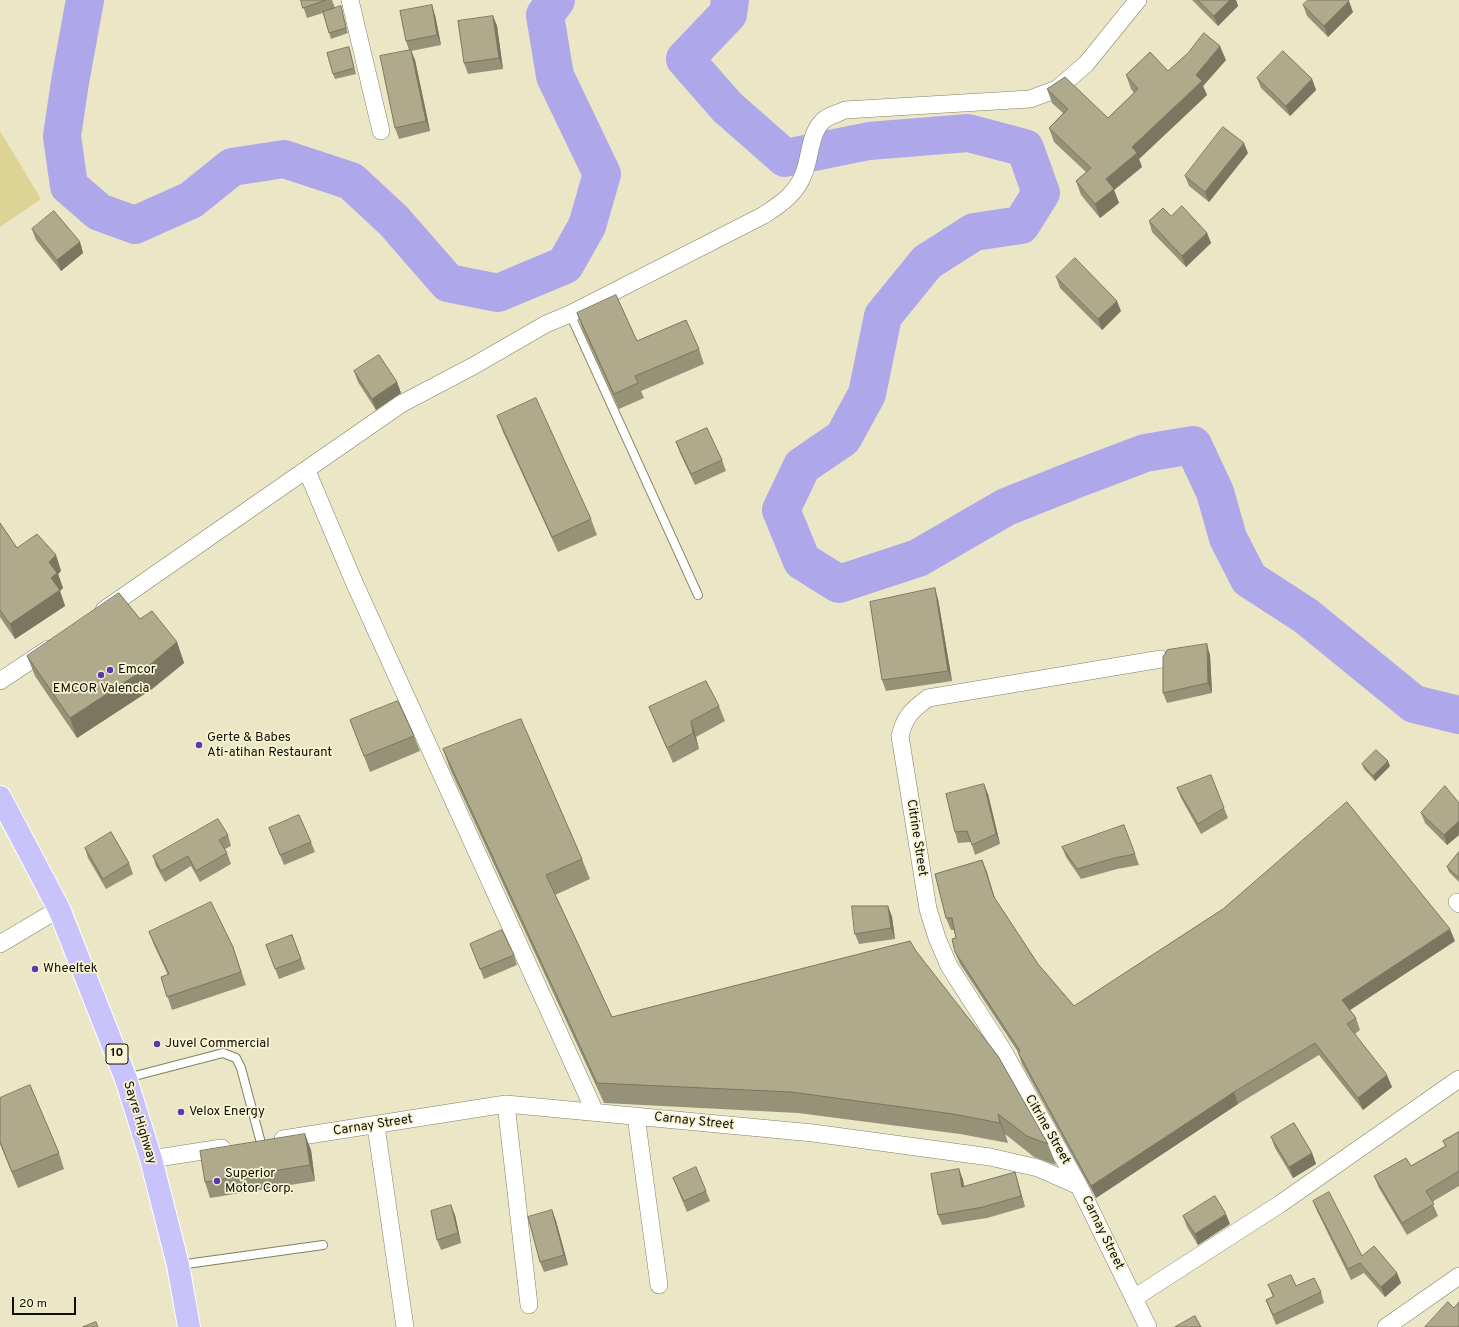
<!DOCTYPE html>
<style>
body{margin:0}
#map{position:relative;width:1459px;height:1327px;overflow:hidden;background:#ebe6c6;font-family:Overpass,sans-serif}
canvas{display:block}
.scale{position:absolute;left:12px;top:1297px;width:64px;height:18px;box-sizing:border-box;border:2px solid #0f0e04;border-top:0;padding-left:5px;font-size:12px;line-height:14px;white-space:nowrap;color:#0f0e04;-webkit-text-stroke:3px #f8f3d3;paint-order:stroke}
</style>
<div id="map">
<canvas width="1459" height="1327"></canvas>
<div class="scale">20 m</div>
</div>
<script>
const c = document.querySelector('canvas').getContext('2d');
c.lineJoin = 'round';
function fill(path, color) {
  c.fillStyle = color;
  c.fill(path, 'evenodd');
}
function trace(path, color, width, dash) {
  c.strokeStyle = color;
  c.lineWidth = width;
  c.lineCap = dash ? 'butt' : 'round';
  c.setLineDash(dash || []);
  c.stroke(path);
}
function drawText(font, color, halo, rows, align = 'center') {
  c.font = font + ' Overpass,sans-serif';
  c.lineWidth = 3.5;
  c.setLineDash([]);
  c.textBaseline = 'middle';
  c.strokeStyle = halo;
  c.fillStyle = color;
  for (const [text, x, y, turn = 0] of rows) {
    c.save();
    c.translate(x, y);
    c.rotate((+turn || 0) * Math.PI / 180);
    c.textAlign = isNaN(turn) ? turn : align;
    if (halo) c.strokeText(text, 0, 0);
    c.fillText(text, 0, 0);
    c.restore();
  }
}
fill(new Path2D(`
 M 0,131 L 41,199 L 0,227 Z`), '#ddd395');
trace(new Path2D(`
 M 85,0 L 70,82 L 62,136 L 69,186 L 99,212 L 135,225 L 191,200 L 232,167 L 284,159 L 351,181 L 394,221 L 448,283 L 498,293 L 565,265 L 587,226 L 602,174 L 555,76 L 545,15 L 556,0
 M 730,0 L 728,14 L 685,59 L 727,107 L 785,158 L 869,141 L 968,133 L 1025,148 L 1041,193 L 1021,225 L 974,232 L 927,262 L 883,316 L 867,394 L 843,438 L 802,466 L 781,510 L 802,561 L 839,584 L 918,558 L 1006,507 L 1079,478 L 1145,453 L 1193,445 L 1215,492 L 1228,538 L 1249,579 L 1306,616 L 1414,704 L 1459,715`), '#aea7ea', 38);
const service = new Path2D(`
 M 570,314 L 698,595
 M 127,1078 L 223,1053 L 236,1058 L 241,1068 L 261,1143
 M 179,1265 L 323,1245`);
const minor = new Path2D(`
 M 350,0 L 381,131
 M 307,471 L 354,582 L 595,1112
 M 104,610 L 401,404 L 475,365 L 546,324 L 570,314 L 764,215 C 781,204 797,193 804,173 C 811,156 809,132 825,119 C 831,115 839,113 845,110 L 1030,99 L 1057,89 L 1086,64 L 1138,0
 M 0,681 L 48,649
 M 1457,902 L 1459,904
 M 0,944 L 59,909
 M 506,1104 L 529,1305
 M 636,1116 L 659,1285
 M 376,1126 L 405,1327
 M 283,1139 L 506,1104 L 813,1133 L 990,1157 L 1038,1168 L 1079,1186 L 1148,1327
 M 151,1159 L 222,1148
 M 1079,1186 L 1001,1047 L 949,966 L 937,938 L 928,909 L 900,736 C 905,716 912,710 928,698 L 1161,659
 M 1134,1298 L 1280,1204 L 1459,1079
 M 1386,1327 L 1459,1276`);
const trunk = new Path2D(`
 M 0,797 L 59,909 L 126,1079 L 151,1159 L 178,1265 L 189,1327`);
trace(service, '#847f62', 10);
trace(minor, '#847f62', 18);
trace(trunk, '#fff', 24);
trace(service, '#fff', 8);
trace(minor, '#fff', 17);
trace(trunk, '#c8c3fa', 22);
fill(new Path2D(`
 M 301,0 L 332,0 L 335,8 L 342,11 L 348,33 L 331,39 L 323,13 L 307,18 Z
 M 1192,0 L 1236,0 L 1238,6 L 1218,26 Z
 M 1303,5 L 1353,12 L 1328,37 L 1307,16 Z
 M 435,15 L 441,45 L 411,51 L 415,60 L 430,131 L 399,139 L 395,128 L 409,50 L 406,41 Z
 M 493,16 L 497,26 L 503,69 L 468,74 L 464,63 Z
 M 349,47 L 356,74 L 335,79 L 333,74 Z
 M 1226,60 L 1203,86 L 1207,95 L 1139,159 L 1142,167 L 1114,190 L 1119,203 L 1100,218 L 1081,195 L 1076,181 L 1086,172 L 1054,142 L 1049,128 L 1063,113 L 1052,103 L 1047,89 L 1108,118 L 1134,93 L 1131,89 L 1126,75 L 1168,71 Z
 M 1257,78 L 1312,79 L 1316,90 L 1290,116 L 1261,88 Z
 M 1248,153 L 1209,202 L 1189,186 L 1185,176 Z
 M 1171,216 L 1207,233 L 1211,243 L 1186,267 L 1152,232 L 1149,221 Z
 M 32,229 L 80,242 L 83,253 L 61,271 L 36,240 Z
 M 1056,277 L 1121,311 L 1102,330 L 1060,288 Z
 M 577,313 L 637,341 L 699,349 L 704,364 L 641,391 L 644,398 L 619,409 L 582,328 Z
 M 354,371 L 397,382 L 401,393 L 376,410 L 358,382 Z
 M 497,416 L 591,519 L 597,535 L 558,552 L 503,432 Z
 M 676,442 L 722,460 L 726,471 L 695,485 L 680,453 Z
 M 0,523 L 17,548 L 56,555 L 61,571 L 58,574 L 63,588 L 60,591 L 65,606 L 15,639 L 0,617 Z
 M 938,599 L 952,681 L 886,691 L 882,680 Z
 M 140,619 L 177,642 L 184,663 L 152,689 L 77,738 L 35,676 L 27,656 Z
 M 1210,655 L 1212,693 L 1167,703 L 1163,693 Z
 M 719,706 L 725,721 L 696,737 L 699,749 L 673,763 L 655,722 L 649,707 Z
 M 350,720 L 414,736 L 420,751 L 370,772 Z
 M 443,749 L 582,859 L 590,879 L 555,895 L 612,1017 L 916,951 L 1048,1144 L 1056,1165 L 1034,1157 L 1005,1134 L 1008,1143 L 960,1134 L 798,1113 L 604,1103 L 450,769 Z
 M 1362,764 L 1390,766 L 1375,781 L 1364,769 Z
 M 1177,788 L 1224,808 L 1228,818 L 1201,834 L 1181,798 Z
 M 988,794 L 1000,844 L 975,855 L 971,842 L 958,843 L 955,832 Z
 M 1459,803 L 1459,835 L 1447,845 L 1425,823 L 1421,813 Z
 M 269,828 L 311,842 L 315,852 L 284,865 Z
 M 228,835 L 231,846 L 225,849 L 227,853 L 231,864 L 200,882 L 191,866 L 165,882 L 156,866 L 153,856 Z
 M 1062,847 L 1135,854 L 1139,865 L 1117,869 L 1081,879 L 1066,857 Z
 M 85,848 L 129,863 L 133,874 L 106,889 L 88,858 Z
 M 1459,852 L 1459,882 L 1449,872 L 1447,867 Z
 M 982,860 L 995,899 L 1038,964 L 1074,1006 L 1455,941 L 1350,1010 L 1356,1018 L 1360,1030 L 1355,1034 L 1392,1087 L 1363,1110 L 1319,1055 L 1238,1104 L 1096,1198 L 1022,1064 L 1018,1052 L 960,964 L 955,952 L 956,938 L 954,930 L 951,930 L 946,918 Z
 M 888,906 L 892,917 L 895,939 L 859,944 L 855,934 Z
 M 149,932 L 233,947 L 246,985 L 172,1010 L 161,977 L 168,975 L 154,945 Z
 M 292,935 L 305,969 L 279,979 L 266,945 Z
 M 470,944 L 514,955 L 517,965 L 484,979 Z
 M 0,1098 L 59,1153 L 64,1169 L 18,1188 L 0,1144 Z
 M 1459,1132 L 1459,1186 L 1432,1202 L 1438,1216 L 1407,1235 L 1379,1188 L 1374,1176 L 1411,1166 L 1445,1146 L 1443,1141 Z
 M 1271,1137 L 1312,1153 L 1316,1164 L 1293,1178 L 1275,1148 Z
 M 311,1150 L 315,1181 L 210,1198 L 205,1182 Z
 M 959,1169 L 963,1180 L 964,1187 L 1018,1182 L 1025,1207 L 987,1218 L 942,1225 L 938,1215 Z
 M 673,1178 L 706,1191 L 710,1201 L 687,1212 L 677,1188 Z
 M 1313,1201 L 1362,1256 L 1397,1273 L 1401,1283 L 1385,1297 L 1364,1273 L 1351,1280 L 1317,1211 Z
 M 552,1210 L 556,1221 L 568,1265 L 544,1272 L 540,1262 Z
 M 455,1215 L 461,1243 L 441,1250 L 437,1240 Z
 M 1183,1216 L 1230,1224 L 1198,1245 L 1187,1227 Z
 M 1268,1285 L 1296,1286 L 1321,1292 L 1324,1303 L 1276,1325 L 1266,1300 L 1273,1297 Z`), '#969278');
fill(new Path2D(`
 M 1230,0 L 1236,0 L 1238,6 L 1218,26 L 1214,16 Z
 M 1349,1 L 1353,12 L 1328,37 L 1324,26 Z
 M 432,5 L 435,15 L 441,45 L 437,35 Z
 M 493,16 L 497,26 L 503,69 L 499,58 Z
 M 1220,46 L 1226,60 L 1203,86 L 1207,95 L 1139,159 L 1142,167 L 1114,190 L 1119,203 L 1100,218 L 1095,204 L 1106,179 L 1132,147 L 1196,75 Z
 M 411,50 L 415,60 L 430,131 L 426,121 Z
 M 1312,79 L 1316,90 L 1290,116 L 1286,106 Z
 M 1244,143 L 1248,153 L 1209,202 L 1205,192 Z
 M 1207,233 L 1211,243 L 1186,267 L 1182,256 Z
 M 80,242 L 83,253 L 61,271 L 57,260 Z
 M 1117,301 L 1121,311 L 1102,330 L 1098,319 Z
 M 397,382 L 401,393 L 376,410 L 372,399 Z
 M 56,555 L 61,571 L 58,574 L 63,588 L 60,591 L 65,606 L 15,639 L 10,624 L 51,578 L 49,562 Z
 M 935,588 L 938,599 L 952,681 L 948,671 Z
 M 177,642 L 184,663 L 152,689 L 77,738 L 70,718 Z
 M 1207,644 L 1210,655 L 1212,693 L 1208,683 Z
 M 691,721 L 696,737 L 699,749 L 693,733 Z
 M 1388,761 L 1390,766 L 1375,781 L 1373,776 Z
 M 984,784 L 988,794 L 1000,844 L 996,834 Z
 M 1459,821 L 1459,835 L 1447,845 L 1444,835 Z
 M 982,860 L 987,872 L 998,909 L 994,897 Z
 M 888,906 L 892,917 L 895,939 L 891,928 Z
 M 1450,929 L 1455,941 L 1347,1012 L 1342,1000 Z
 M 1387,1075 L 1392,1087 L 1363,1110 L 1358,1098 Z
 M 1234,1092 L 1238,1104 L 1096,1198 L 1091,1186 Z
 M 998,1114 L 1005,1134 L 1008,1143 L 1000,1123 Z
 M 305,1134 L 311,1150 L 315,1181 L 310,1165 Z
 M 1312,1153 L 1316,1164 L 1293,1178 L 1289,1167 Z
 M 959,1169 L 963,1180 L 966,1198 L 962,1187 Z
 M 1015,1172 L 1018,1182 L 1025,1207 L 1021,1196 Z
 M 451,1205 L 455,1215 L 461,1243 L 458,1233 Z
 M 552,1210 L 556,1221 L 568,1265 L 564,1255 Z
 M 1226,1214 L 1230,1224 L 1198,1245 L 1195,1234 Z
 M 1397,1273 L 1401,1283 L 1385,1297 L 1381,1287 Z`), '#7a7761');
const building = new Path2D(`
 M 301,0 L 326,0 L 303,8 Z
 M 1198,0 L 1230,0 L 1214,16 Z
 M 1308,0 L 1348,0 L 1349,1 L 1324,26 L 1303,5 Z
 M 432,5 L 437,35 L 406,41 L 400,11 Z
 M 341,6 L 346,28 L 329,33 L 323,12 Z
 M 493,16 L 499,58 L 464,63 L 458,21 Z
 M 1204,33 L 1220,46 L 1196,75 L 1202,81 L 1132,147 L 1137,153 L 1106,179 L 1114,189 L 1095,204 L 1076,181 L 1091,168 L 1049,128 L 1068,109 L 1047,89 L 1065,77 L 1108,118 L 1138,89 L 1126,75 L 1150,52 L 1168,71 L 1188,53 Z
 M 349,47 L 354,68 L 333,74 L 327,53 Z
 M 411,50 L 426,121 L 395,128 L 380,56 Z
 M 1283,51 L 1312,79 L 1286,106 L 1257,78 Z
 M 1223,127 L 1244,143 L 1205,192 L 1185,176 Z
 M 1182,206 L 1207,233 L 1182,256 L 1149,221 L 1163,208 L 1171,216 Z
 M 54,211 L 80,242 L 57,260 L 32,229 Z
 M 1075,258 L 1117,301 L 1098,319 L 1056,277 Z
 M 616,295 L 637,341 L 686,320 L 699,349 L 635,376 L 638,383 L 614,394 L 577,313 Z
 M 379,355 L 397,382 L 372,399 L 354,371 Z
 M 536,398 L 591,519 L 552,537 L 497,416 Z
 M 707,428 L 722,460 L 691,474 L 676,442 Z
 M 0,523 L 17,548 L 37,534 L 56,555 L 49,562 L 57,573 L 51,578 L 60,590 L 10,624 L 0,610 Z
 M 935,588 L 948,671 L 882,680 L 870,602 Z
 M 119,593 L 140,619 L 152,611 L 177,642 L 145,669 L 70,718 L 27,656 Z
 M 1207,644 L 1208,683 L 1163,693 L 1163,657 L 1167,650 Z
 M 706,681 L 719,706 L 691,721 L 693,733 L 667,748 L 649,707 Z
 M 398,701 L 414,736 L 364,756 L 350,720 Z
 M 521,719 L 582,859 L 546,875 L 612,1017 L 910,941 L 916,951 L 998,1056 L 1048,1144 L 1027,1136 L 998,1114 L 1000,1123 L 953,1114 L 791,1092 L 597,1083 L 443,749 Z
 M 1376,750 L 1388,761 L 1373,776 L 1362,764 Z
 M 1211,775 L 1224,808 L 1198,824 L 1177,788 Z
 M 984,784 L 996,834 L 972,845 L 967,831 L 955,832 L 946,794 Z
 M 1445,786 L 1459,803 L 1459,821 L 1444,835 L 1421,813 Z
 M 1347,802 L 1450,929 L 1342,1000 L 1356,1018 L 1347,1024 L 1387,1075 L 1358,1098 L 1315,1043 L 1234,1092 L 1091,1186 L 1018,1052 L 1020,1051 L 955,952 L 952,939 L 956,938 L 952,918 L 946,918 L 935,874 L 982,860 L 994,897 L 1038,964 L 1074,1006 L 1223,909 Z
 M 299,815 L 311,842 L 280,855 L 269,828 Z
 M 218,819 L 228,835 L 219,840 L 227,853 L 196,871 L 188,856 L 161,871 L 153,856 Z
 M 1124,825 L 1135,854 L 1114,858 L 1077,869 L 1062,847 Z
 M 111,832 L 129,863 L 103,879 L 85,848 Z
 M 1459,852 L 1459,878 L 1447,867 Z
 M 211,902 L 233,947 L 241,972 L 167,997 L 161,977 L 169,974 L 149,932 Z
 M 852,906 L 888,906 L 891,928 L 855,934 Z
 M 502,930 L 514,955 L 480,969 L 470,944 Z
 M 292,935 L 301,959 L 275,969 L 266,945 Z
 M 30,1085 L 59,1153 L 12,1172 L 0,1142 L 0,1098 Z
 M 1294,1123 L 1312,1153 L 1289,1167 L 1271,1137 Z
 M 1459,1132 L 1459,1171 L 1426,1191 L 1434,1204 L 1402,1223 L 1374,1176 L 1406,1158 L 1411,1166 L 1446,1146 L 1443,1141 Z
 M 305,1134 L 310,1165 L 205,1182 L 200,1151 Z
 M 696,1167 L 706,1191 L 684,1201 L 673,1178 Z
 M 959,1169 L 962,1187 L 1015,1172 L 1021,1196 L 983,1207 L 938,1215 L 931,1174 Z
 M 1329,1192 L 1362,1256 L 1374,1246 L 1397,1273 L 1381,1287 L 1360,1263 L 1348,1269 L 1313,1201 Z
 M 1215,1196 L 1226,1214 L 1195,1234 L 1183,1216 Z
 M 451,1205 L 458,1233 L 437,1240 L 431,1211 Z
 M 552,1210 L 564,1255 L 540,1262 L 528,1217 Z
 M 1291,1275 L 1296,1286 L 1314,1278 L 1321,1292 L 1273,1315 L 1266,1300 L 1274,1296 L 1268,1285 Z
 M 1448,1302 L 1454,1308 L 1459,1302 L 1459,1327 L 1425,1327 Z
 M 1195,1316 L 1201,1327 L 1175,1327 Z
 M 96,1322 L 98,1327 L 83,1327 Z`);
fill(building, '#aeaa8b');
trace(building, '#7a7761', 1);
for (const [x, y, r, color] of [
 [110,670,4,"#5739b1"],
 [101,675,4,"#5739b1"],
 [199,745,4,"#5739b1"],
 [35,969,4,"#5739b1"],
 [157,1044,4,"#5739b1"],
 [181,1112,4,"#5739b1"],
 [217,1181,4,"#5739b1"]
]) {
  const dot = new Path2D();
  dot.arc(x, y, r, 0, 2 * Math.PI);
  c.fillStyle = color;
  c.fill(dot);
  trace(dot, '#f8f3d3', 1.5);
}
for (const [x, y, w] of [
 [117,1054,22]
]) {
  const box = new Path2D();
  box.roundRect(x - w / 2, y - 10, w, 20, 3);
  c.fillStyle = '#f8f3d3';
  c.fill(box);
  trace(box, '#0f0e04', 1);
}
drawText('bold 12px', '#0f0e04', null, [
 ["10",117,1054]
]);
drawText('13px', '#0f0e04', '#f8f3d3', [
 ["Emcor",118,670],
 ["EMCOR Valencia",101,689,"center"],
 ["Gerte & Babes",207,738],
 ["Ati-atihan Restaurant",207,753],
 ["Wheeltek",43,969],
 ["Juvel Commercial",165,1044],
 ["Velox Energy",189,1112],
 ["Superior",225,1174],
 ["Motor Corp.",225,1189]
], 'left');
drawText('13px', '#0f0e04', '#f8f3d3', [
 ["Citrine Street",916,838,81],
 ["Carnay Street",694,1122,6],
 ["Sayre Highway",139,1123,73],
 ["Carnay Street",373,1126,-9],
 ["Citrine Street",1047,1130,60],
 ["Carnay Street",1102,1233,64]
]);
</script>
